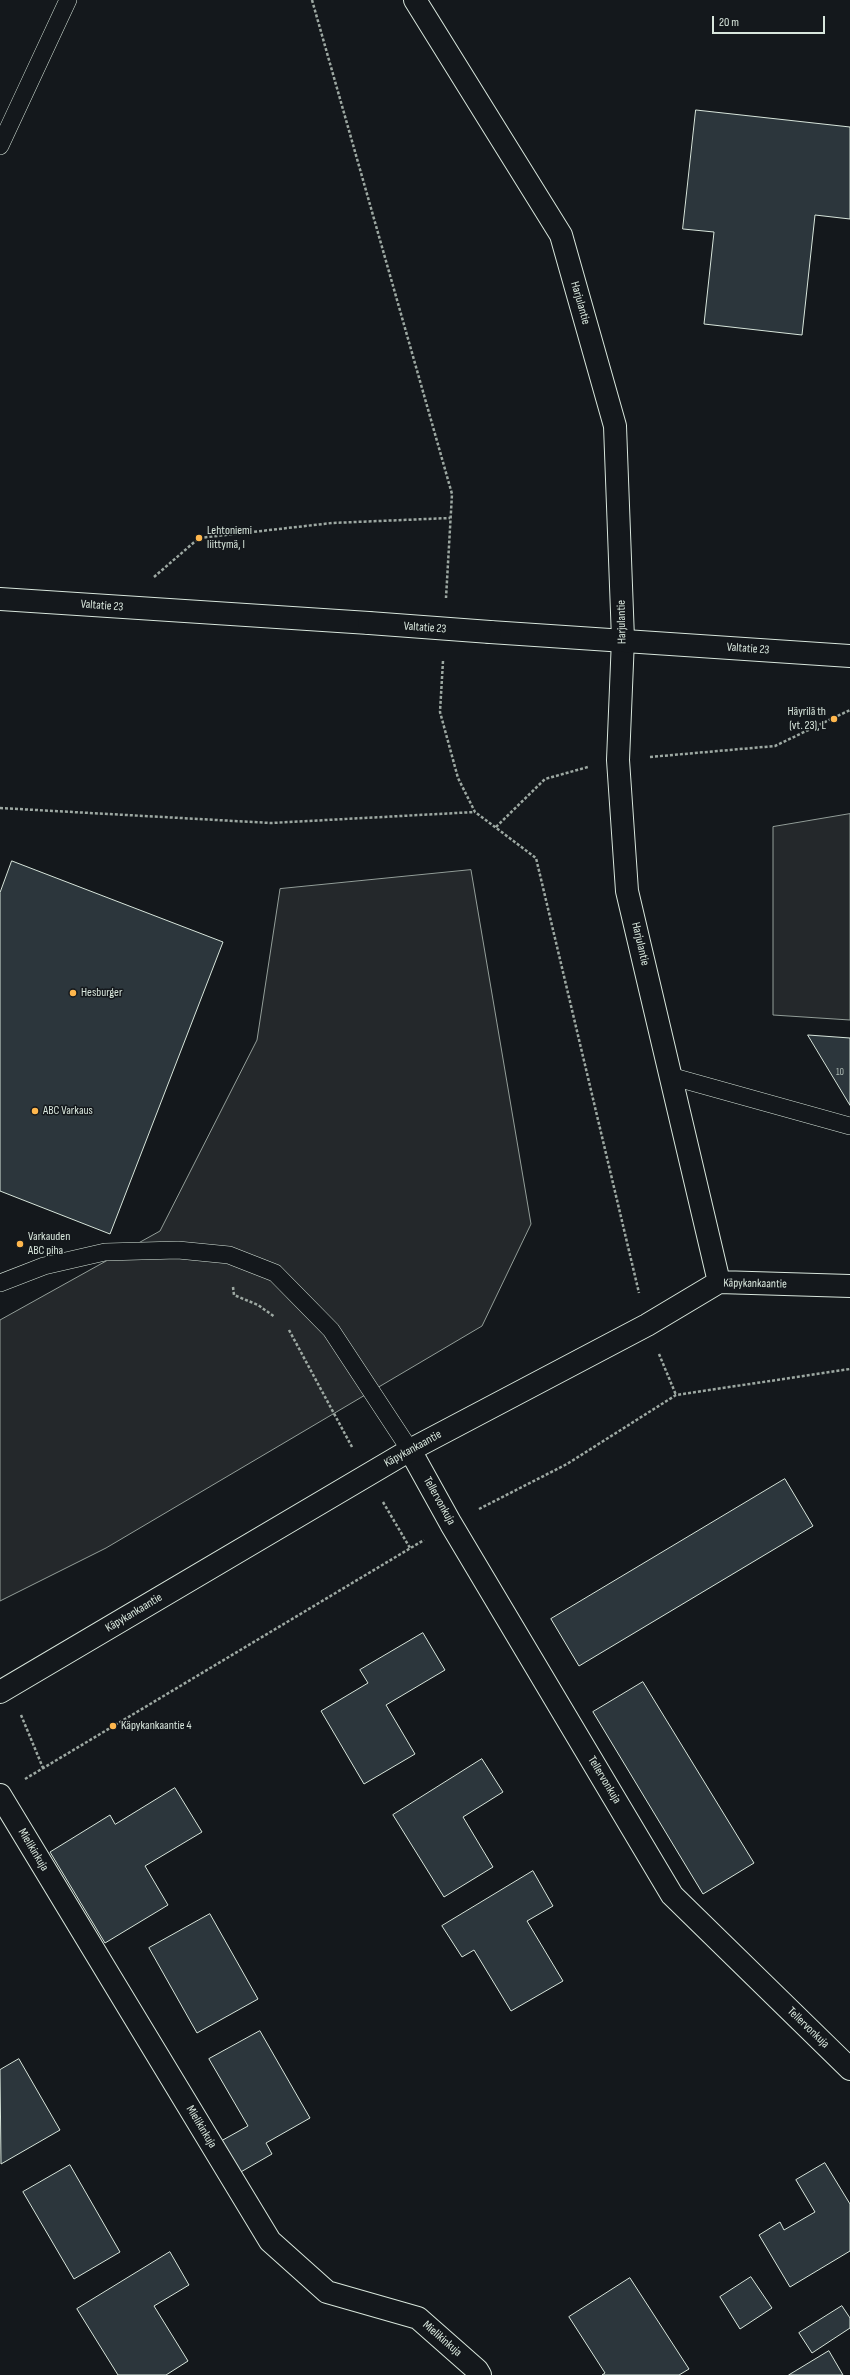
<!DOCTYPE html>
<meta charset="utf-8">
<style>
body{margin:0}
#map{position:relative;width:850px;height:2375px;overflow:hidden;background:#14181c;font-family:"Sofia Sans Condensed",sans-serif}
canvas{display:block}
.scale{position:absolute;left:712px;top:16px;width:113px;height:18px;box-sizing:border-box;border:2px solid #d8e6dc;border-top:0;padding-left:5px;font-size:12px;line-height:14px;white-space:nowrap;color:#d8e6dc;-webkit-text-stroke:3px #14181c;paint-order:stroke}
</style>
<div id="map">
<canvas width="850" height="2375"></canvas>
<div class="scale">20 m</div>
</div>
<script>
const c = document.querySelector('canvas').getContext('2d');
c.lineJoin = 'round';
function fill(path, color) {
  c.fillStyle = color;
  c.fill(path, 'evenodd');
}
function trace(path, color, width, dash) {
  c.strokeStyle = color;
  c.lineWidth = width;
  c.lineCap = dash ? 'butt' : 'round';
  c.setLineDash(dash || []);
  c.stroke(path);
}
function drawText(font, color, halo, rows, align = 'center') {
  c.font = font + ' "Sofia Sans Condensed",sans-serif';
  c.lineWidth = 3;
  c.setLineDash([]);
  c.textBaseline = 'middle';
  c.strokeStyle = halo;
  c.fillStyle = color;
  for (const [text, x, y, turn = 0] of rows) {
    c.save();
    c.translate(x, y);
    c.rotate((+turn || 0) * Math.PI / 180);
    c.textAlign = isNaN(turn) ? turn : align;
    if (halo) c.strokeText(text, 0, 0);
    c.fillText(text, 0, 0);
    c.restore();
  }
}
const parking = new Path2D(`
 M 850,814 L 850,1020 L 773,1015 L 773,827 Z
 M 471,870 L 531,1224 L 482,1326 L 106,1548 L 0,1601 L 0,1320 L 160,1231 L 257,1040 L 280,889 Z`);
fill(parking, '#24282b');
trace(parking, '#939e99', 1);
const building = new Path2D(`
 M 696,110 L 850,127 L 850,219 L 815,215 L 802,335 L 704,324 L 714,232 L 683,229 Z
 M 12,861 L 223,942 L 110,1234 L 0,1191 L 0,893 Z
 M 808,1035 L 850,1038 L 850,1105 Z
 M 785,1479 L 813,1526 L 579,1666 L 551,1619 Z
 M 423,1633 L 445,1670 L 386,1705 L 415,1754 L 364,1784 L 321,1711 L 368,1683 L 360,1670 Z
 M 643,1682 L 754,1863 L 703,1894 L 593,1712 Z
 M 482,1759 L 503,1792 L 463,1817 L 493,1867 L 444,1897 L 393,1815 Z
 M 175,1788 L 202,1832 L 145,1866 L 168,1905 L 105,1943 L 50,1852 L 110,1815 L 115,1824 Z
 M 533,1871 L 553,1906 L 527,1921 L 563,1981 L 511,2011 L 474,1950 L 462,1957 L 442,1926 Z
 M 210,1914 L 258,1999 L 197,2033 L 149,1948 Z
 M 260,2031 L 310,2118 L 266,2143 L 272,2154 L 239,2173 L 221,2141 L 248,2126 L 209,2059 Z
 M 19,2059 L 60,2130 L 1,2164 L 0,2070 Z
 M 825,2163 L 850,2204 L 850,2251 L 790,2287 L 759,2235 L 780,2222 L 784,2230 L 815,2212 L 796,2180 Z
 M 70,2165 L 120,2252 L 74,2279 L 23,2192 Z
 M 170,2252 L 189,2285 L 154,2306 L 188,2361 L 166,2375 L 118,2375 L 77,2309 Z
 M 751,2277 L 772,2308 L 740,2329 L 720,2297 Z
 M 630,2278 L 689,2369 L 679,2375 L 602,2375 L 605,2373 L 569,2317 Z
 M 842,2306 L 850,2318 L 850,2328 L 812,2353 L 799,2333 Z
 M 829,2351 L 843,2375 L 789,2375 Z`);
fill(building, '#2c363c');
trace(building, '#d8e6dc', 1);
const service = new Path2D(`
 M 0,146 L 68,0
 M 670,1076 L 850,1126
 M 0,1283 L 44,1266 L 105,1252 L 178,1250 L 229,1255 L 275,1273 L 331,1330 L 410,1450`);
const minor = new Path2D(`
 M 410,1450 L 451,1524 L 672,1895 L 850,2069
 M 0,1795 L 270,2241 L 327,2292 L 418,2318 L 477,2370 L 480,2375`);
const tertiary = new Path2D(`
 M 415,0 L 561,235 L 615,426 L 623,639 L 618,760 L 627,891 L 719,1282
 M 0,1692 L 410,1450 L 647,1325 L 719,1282 L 850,1286`);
const trunk = new Path2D(`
 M 0,599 L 369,623
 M 490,632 L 850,656`);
trace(service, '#d8e6dc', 18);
trace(minor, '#d8e6dc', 24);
trace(tertiary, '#d8e6dc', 24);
trace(trunk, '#d8e6dc', 24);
trace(new Path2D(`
 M 312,0 L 452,494 L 446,598
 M 154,577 L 199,538 L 332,523 L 450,518
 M 443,661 L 440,712 L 458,778 L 475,812 L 536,858 L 639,1293
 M 650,757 L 775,746 L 850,710
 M 0,808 L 271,823 L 475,812
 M 496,827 L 545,779 L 588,767
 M 233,1287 L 234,1295 L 258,1305 L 275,1317
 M 289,1330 L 352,1447
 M 659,1354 L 676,1395
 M 383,1502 L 410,1548
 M 479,1509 L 567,1464 L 676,1395 L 850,1369
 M 21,1715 L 43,1768
 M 25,1779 L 424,1540`), '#9da8a2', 2.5, [3, 2]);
trace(service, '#14181c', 17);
trace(minor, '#14181c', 22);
trace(tertiary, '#14181c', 22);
trace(trunk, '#14181c', 22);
const trunkBridge = new Path2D(`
 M 369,623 L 490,632`);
trace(trunkBridge, '#d8e6dc', 24, []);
trace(trunkBridge, '#14181c', 22);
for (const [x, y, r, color] of [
 [199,538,4,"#ffb74d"],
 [834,719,4,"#ffb74d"],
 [73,993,4,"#ffb74d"],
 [35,1111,4,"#ffb74d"],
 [20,1244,4,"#ffb74d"],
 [113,1726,4,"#ffb74d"]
]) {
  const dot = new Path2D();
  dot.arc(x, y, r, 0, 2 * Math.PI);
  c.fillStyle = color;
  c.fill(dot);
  trace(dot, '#14181c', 1.5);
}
drawText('10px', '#adbab4', null, [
 ["10",840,1072]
]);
drawText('12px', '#d8e6dc', '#14181c', [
 ["Harjulantie",580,303,74],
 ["Valtatie 23",102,606,4],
 ["Harjulantie",622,622,-91],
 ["Valtatie 23",425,628,4],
 ["Valtatie 23",748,649,4],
 ["Harjulantie",640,944,77],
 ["Käpykankaantie",755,1284,1],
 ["Käpykankaantie",413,1449,-29],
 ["Tellervonkuja",439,1501,61],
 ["Käpykankaantie",134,1613,-31],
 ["Tellervonkuja",604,1780,59],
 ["Mielikinkuja",33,1850,59],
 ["Tellervonkuja",808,2028,44],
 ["Mielikinkuja",201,2127,59],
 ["Mielikinkuja",442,2339,41]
]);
drawText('12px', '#d8e6dc', '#14181c', [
 ["Lehtoniemi",207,531],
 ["liittymä, I",207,545],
 ["Häyrilä th",826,712,"right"],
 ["(vt. 23), L",826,726,"right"],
 ["Hesburger",81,993],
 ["ABC Varkaus",43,1111],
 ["Varkauden",28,1237],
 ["ABC piha",28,1251],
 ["Käpykankaantie 4",121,1726]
], 'left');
</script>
